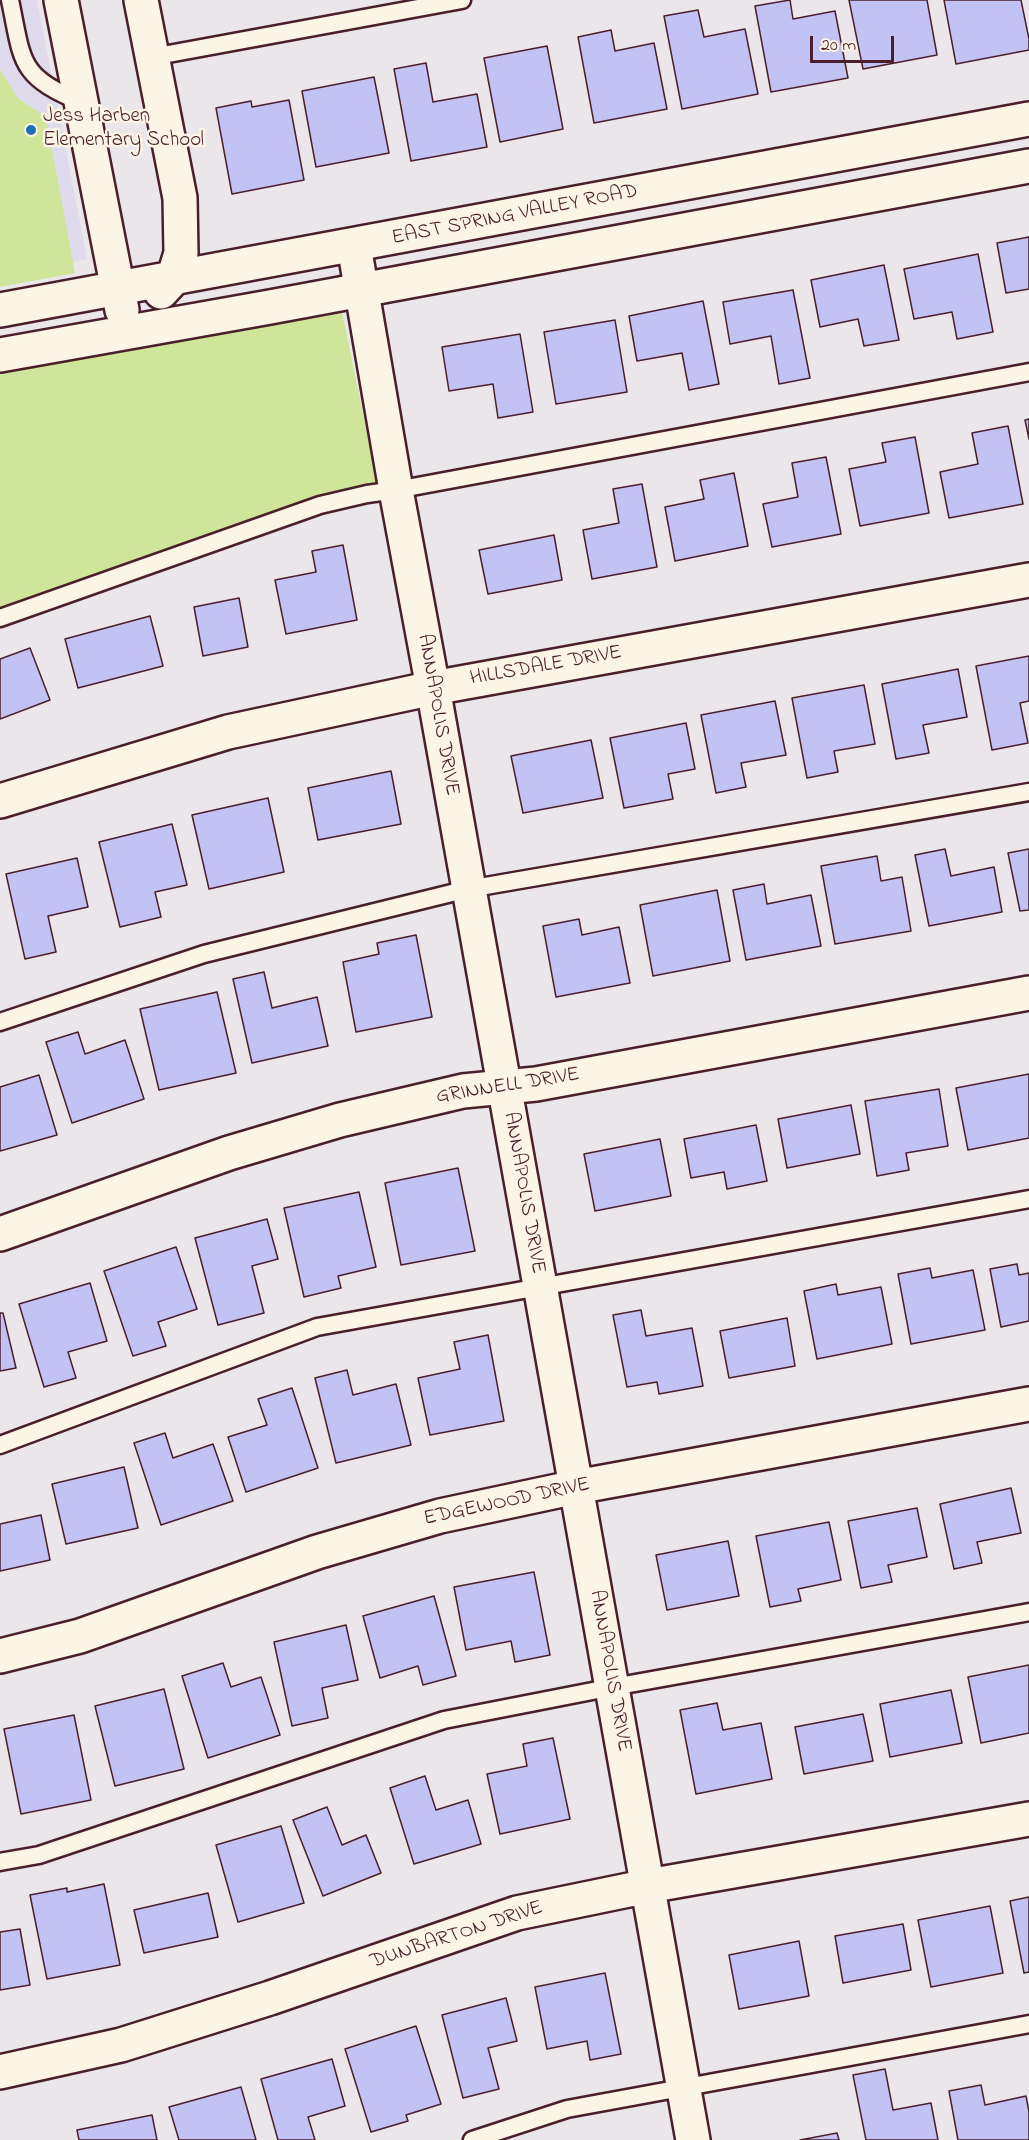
<!DOCTYPE html>
<style>
body{margin:0}
#map{position:relative;width:1029px;height:2140px;overflow:hidden;background:#ebe6ea;font-family:"Indie Flower",sans-serif}
canvas{display:block}
.scale{position:absolute;left:810px;top:36px;width:84px;height:27px;box-sizing:border-box;border:3px solid #4a1f2b;border-top:0;padding-left:8px;font-size:18px;line-height:21px;white-space:nowrap;color:#4a1f2b;-webkit-text-stroke:4px #fcf5e5;paint-order:stroke}
</style>
<div id="map">
<canvas width="1029" height="2140"></canvas>
<div class="scale">20 m</div>
</div>
<script>
const c = document.querySelector('canvas').getContext('2d');
c.lineJoin = 'round';
function fill(path, color) {
  c.fillStyle = color;
  c.fill(path, 'evenodd');
}
function trace(path, color, width, dash) {
  c.strokeStyle = color;
  c.lineWidth = width;
  c.lineCap = dash ? 'butt' : 'round';
  c.setLineDash(dash || []);
  c.stroke(path);
}
function drawText(font, color, halo, rows, align = 'center') {
  c.font = font + ' "Indie Flower",sans-serif';
  c.lineWidth = 5;
  c.setLineDash([]);
  c.textBaseline = 'middle';
  c.strokeStyle = halo;
  c.fillStyle = color;
  for (const [text, x, y, turn = 0] of rows) {
    c.save();
    c.translate(x, y);
    c.rotate((+turn || 0) * Math.PI / 180);
    c.textAlign = isNaN(turn) ? turn : align;
    if (halo) c.strokeText(text, 0, 0);
    c.fillText(text, 0, 0);
    c.restore();
  }
}
fill(new Path2D(`
 M 0,0 L 37,0 L 87,259 L 0,276 Z`), '#dfdbed');
fill(new Path2D(`
 M 0,70 L 18,98 L 46,117 L 75,273 L 0,287 Z
 M 341,307 L 378,486 L 0,610 L 0,370 Z`), '#cfe59a');
const building = new Path2D(`
 M 790,0 L 793,19 L 835,11 L 848,78 L 771,92 L 755,6 Z
 M 849,0 L 927,0 L 937,55 L 863,69 Z
 M 944,0 L 1021,0 L 1029,39 L 1029,50 L 956,64 Z
 M 698,10 L 704,37 L 745,29 L 758,94 L 682,109 L 664,16 Z
 M 611,30 L 615,51 L 654,43 L 667,109 L 594,123 L 578,37 Z
 M 547,46 L 563,129 L 500,142 L 484,58 Z
 M 426,63 L 433,102 L 477,94 L 487,147 L 411,161 L 394,69 Z
 M 374,77 L 389,153 L 316,167 L 302,91 Z
 M 289,100 L 304,180 L 232,194 L 216,108 L 251,101 L 252,107 Z
 M 1029,237 L 1029,289 L 1006,293 L 997,243 Z
 M 978,254 L 993,332 L 957,339 L 952,312 L 914,319 L 904,269 Z
 M 884,265 L 899,340 L 864,346 L 858,319 L 820,327 L 811,280 Z
 M 793,290 L 810,378 L 779,384 L 771,336 L 730,344 L 723,302 Z
 M 703,301 L 719,384 L 689,390 L 682,353 L 637,361 L 629,316 Z
 M 615,320 L 627,392 L 556,404 L 544,332 Z
 M 520,334 L 533,412 L 498,418 L 493,384 L 449,391 L 442,347 Z
 M 1029,419 L 1029,439 L 1025,420 Z
 M 1008,426 L 1023,504 L 949,518 L 940,472 L 978,464 L 972,433 Z
 M 915,437 L 929,513 L 860,526 L 849,469 L 886,462 L 882,443 Z
 M 826,457 L 841,534 L 772,547 L 763,504 L 798,497 L 792,463 Z
 M 734,473 L 748,546 L 675,561 L 665,507 L 704,499 L 700,480 Z
 M 642,484 L 657,567 L 592,579 L 583,530 L 619,523 L 613,489 Z
 M 554,535 L 562,580 L 488,594 L 479,550 Z
 M 343,545 L 357,620 L 286,634 L 275,580 L 316,572 L 312,551 Z
 M 239,598 L 248,647 L 203,656 L 194,607 Z
 M 150,616 L 163,666 L 78,688 L 65,639 Z
 M 30,648 L 50,700 L 0,719 L 0,659 Z
 M 1029,656 L 1029,701 L 1020,703 L 1028,743 L 992,750 L 976,666 Z
 M 958,669 L 967,717 L 923,725 L 929,753 L 896,759 L 882,684 Z
 M 864,685 L 875,744 L 834,751 L 838,772 L 807,778 L 792,698 Z
 M 775,701 L 786,755 L 741,763 L 746,787 L 716,793 L 701,715 Z
 M 686,723 L 695,769 L 668,774 L 673,799 L 624,808 L 610,738 Z
 M 591,740 L 603,798 L 523,813 L 511,756 Z
 M 391,771 L 401,824 L 318,840 L 308,788 Z
 M 268,798 L 284,872 L 209,889 L 192,815 Z
 M 172,824 L 187,885 L 155,892 L 161,917 L 120,927 L 99,842 Z
 M 945,849 L 951,876 L 994,867 L 1002,912 L 929,926 L 915,855 Z
 M 1029,849 L 1029,910 L 1020,911 L 1008,853 Z
 M 877,856 L 881,881 L 902,877 L 911,931 L 835,944 L 821,866 Z
 M 77,858 L 88,907 L 48,916 L 56,952 L 25,959 L 6,874 Z
 M 764,884 L 767,904 L 811,895 L 821,946 L 746,960 L 733,890 Z
 M 717,890 L 730,961 L 653,976 L 640,905 Z
 M 579,919 L 582,935 L 619,927 L 630,983 L 556,997 L 543,926 Z
 M 416,935 L 432,1017 L 356,1032 L 343,962 L 379,954 L 377,943 Z
 M 264,972 L 272,1008 L 317,997 L 328,1046 L 252,1063 L 233,979 Z
 M 217,992 L 236,1073 L 159,1090 L 140,1009 Z
 M 78,1032 L 85,1054 L 125,1040 L 144,1099 L 72,1123 L 46,1042 Z
 M 1029,1074 L 1029,1138 L 968,1150 L 956,1088 Z
 M 39,1075 L 57,1135 L 0,1151 L 0,1087 Z
 M 939,1089 L 948,1146 L 906,1153 L 909,1170 L 877,1176 L 865,1101 Z
 M 851,1105 L 860,1154 L 787,1168 L 778,1119 Z
 M 756,1125 L 767,1181 L 727,1189 L 724,1172 L 691,1178 L 684,1139 Z
 M 660,1139 L 671,1196 L 595,1211 L 584,1154 Z
 M 458,1168 L 475,1251 L 401,1265 L 385,1183 Z
 M 359,1192 L 376,1267 L 338,1276 L 341,1288 L 304,1297 L 284,1208 Z
 M 267,1219 L 278,1259 L 252,1266 L 264,1313 L 218,1325 L 195,1238 Z
 M 176,1247 L 197,1309 L 158,1322 L 166,1346 L 133,1356 L 104,1271 Z
 M 1017,1264 L 1019,1275 L 1029,1273 L 1029,1321 L 1001,1327 L 990,1269 Z
 M 930,1268 L 932,1278 L 973,1270 L 985,1330 L 911,1344 L 898,1274 Z
 M 90,1283 L 107,1341 L 68,1352 L 76,1378 L 44,1387 L 19,1304 Z
 M 836,1284 L 838,1295 L 881,1287 L 892,1344 L 817,1359 L 804,1291 Z
 M 641,1310 L 646,1336 L 692,1328 L 703,1386 L 659,1394 L 657,1382 L 627,1387 L 613,1315 Z
 M 0,1313 L 3,1313 L 16,1368 L 0,1371 Z
 M 787,1318 L 795,1366 L 729,1378 L 720,1331 Z
 M 488,1335 L 504,1421 L 430,1435 L 418,1378 L 460,1369 L 454,1342 Z
 M 347,1370 L 353,1395 L 396,1384 L 411,1445 L 336,1463 L 315,1378 Z
 M 292,1388 L 318,1468 L 246,1492 L 228,1437 L 267,1425 L 258,1399 Z
 M 165,1433 L 173,1458 L 213,1444 L 233,1501 L 161,1525 L 134,1443 Z
 M 124,1467 L 138,1528 L 66,1544 L 52,1484 Z
 M 1011,1488 L 1021,1533 L 977,1542 L 982,1563 L 954,1569 L 940,1504 Z
 M 917,1508 L 927,1557 L 888,1565 L 892,1582 L 861,1588 L 848,1521 Z
 M 41,1515 L 50,1560 L 0,1571 L 0,1524 Z
 M 829,1522 L 841,1580 L 798,1589 L 801,1601 L 770,1607 L 756,1536 Z
 M 728,1541 L 739,1596 L 667,1610 L 656,1555 Z
 M 534,1572 L 550,1655 L 515,1662 L 511,1641 L 466,1650 L 454,1587 Z
 M 434,1596 L 456,1676 L 423,1685 L 418,1666 L 380,1678 L 363,1616 Z
 M 346,1625 L 358,1680 L 322,1688 L 328,1718 L 292,1726 L 274,1642 Z
 M 223,1663 L 231,1687 L 261,1677 L 280,1735 L 208,1758 L 182,1676 Z
 M 1029,1665 L 1029,1733 L 981,1743 L 968,1677 Z
 M 164,1689 L 184,1769 L 115,1786 L 95,1706 Z
 M 951,1690 L 962,1743 L 890,1757 L 880,1704 Z
 M 717,1703 L 723,1730 L 761,1723 L 772,1779 L 696,1794 L 680,1710 Z
 M 863,1714 L 873,1761 L 804,1774 L 795,1727 Z
 M 74,1715 L 91,1800 L 21,1814 L 4,1729 Z
 M 553,1738 L 570,1819 L 500,1834 L 487,1774 L 527,1766 L 523,1744 Z
 M 425,1776 L 436,1810 L 468,1800 L 481,1844 L 414,1864 L 390,1788 Z
 M 327,1807 L 342,1845 L 366,1835 L 381,1873 L 323,1896 L 293,1820 Z
 M 281,1826 L 304,1903 L 238,1922 L 216,1845 Z
 M 104,1884 L 120,1965 L 47,1979 L 30,1895 L 67,1888 L 67,1892 Z
 M 208,1893 L 218,1937 L 144,1953 L 134,1910 Z
 M 1029,1897 L 1029,1972 L 1024,1973 L 1010,1901 Z
 M 990,1906 L 1003,1973 L 931,1987 L 918,1920 Z
 M 903,1924 L 911,1970 L 843,1983 L 835,1936 Z
 M 20,1929 L 30,1985 L 0,1990 L 0,1932 Z
 M 799,1941 L 809,1996 L 739,2009 L 729,1955 Z
 M 605,1973 L 621,2054 L 590,2060 L 587,2041 L 547,2049 L 535,1987 Z
 M 506,1998 L 517,2041 L 488,2048 L 499,2089 L 463,2098 L 442,2015 Z
 M 416,2026 L 441,2104 L 406,2115 L 408,2121 L 371,2132 L 345,2049 Z
 M 332,2059 L 345,2106 L 308,2117 L 315,2140 L 278,2140 L 261,2079 Z
 M 885,2069 L 893,2110 L 931,2103 L 938,2140 L 866,2140 L 853,2075 Z
 M 981,2085 L 985,2105 L 1026,2096 L 1029,2112 L 1029,2140 L 958,2140 L 949,2091 Z
 M 241,2087 L 256,2140 L 179,2140 L 169,2107 Z
 M 152,2115 L 157,2140 L 79,2140 L 77,2130 Z
 M 837,2133 L 839,2140 L 800,2140 Z`);
fill(building, '#c2c2f4');
trace(building, '#4a1f2b', 1.5);
const service = new Path2D(`
 M 10,0 C 23,62 18,76 81,102
 M 152,57 L 462,0
 M 0,618 L 320,505 L 367,494 L 396,490 L 1029,372
 M 0,1022 L 204,954 L 468,889 L 1029,792
 M 0,1445 L 317,1327 L 1029,1199
 M 0,1862 L 39,1855 L 444,1720 L 613,1687 L 1029,1612
 M 472,2140 L 567,2109 L 1029,2024`);
const minor = new Path2D(`
 M 354,246 L 396,490 L 433,688 L 693,2140
 M 0,801 L 228,732 L 433,688 L 1029,580
 M 0,1234 L 229,1153 L 340,1120 L 463,1091 L 536,1084 L 1029,993
 M 0,1656 L 80,1636 L 317,1552 L 440,1516 L 576,1487 L 1029,1404
 M 0,2072 L 121,2045 L 270,1998 L 517,1913 L 648,1886 L 1029,1819`);
const tertiary = new Path2D(`
 M 61,0 L 122,310
 M 141,0 L 180,198 L 181,253 L 173,279 L 161,292
 M 0,310 L 1029,119
 M 0,355 L 270,307 L 1029,166`);
trace(service, '#4a1f2b', 21);
trace(minor, '#4a1f2b', 38);
trace(tertiary, '#4a1f2b', 38);
trace(service, '#fcf5e5', 16);
trace(minor, '#fcf5e5', 33);
trace(tertiary, '#fcf5e5', 33);
for (const [x, y, r, color] of [
 [31,130,6,"#1f6fb2"]
]) {
  const dot = new Path2D();
  dot.arc(x, y, r, 0, 2 * Math.PI);
  c.fillStyle = color;
  c.fill(dot);
  trace(dot, '#fcf5e5', 2);
}
drawText('21px', '#4a1f2b', '#fcf5e5', [
 ["Jess Harben",43,118],
 ["Elementary School",43,142]
], 'left');
drawText('21px', '#4a1f2b', '#fcf5e5', [
 ["EAST SPRING VALLEY ROAD",515,216,-11],
 ["HILLSDALE DRIVE",546,667,-10],
 ["ANNAPOLIS DRIVE",437,715,80],
 ["GRINNELL DRIVE",508,1087,-9],
 ["ANNAPOLIS DRIVE",523,1193,80],
 ["EDGEWOOD DRIVE",507,1503,-12],
 ["ANNAPOLIS DRIVE",609,1671,80],
 ["DUNBARTON DRIVE",457,1936,-18]
]);
</script>
